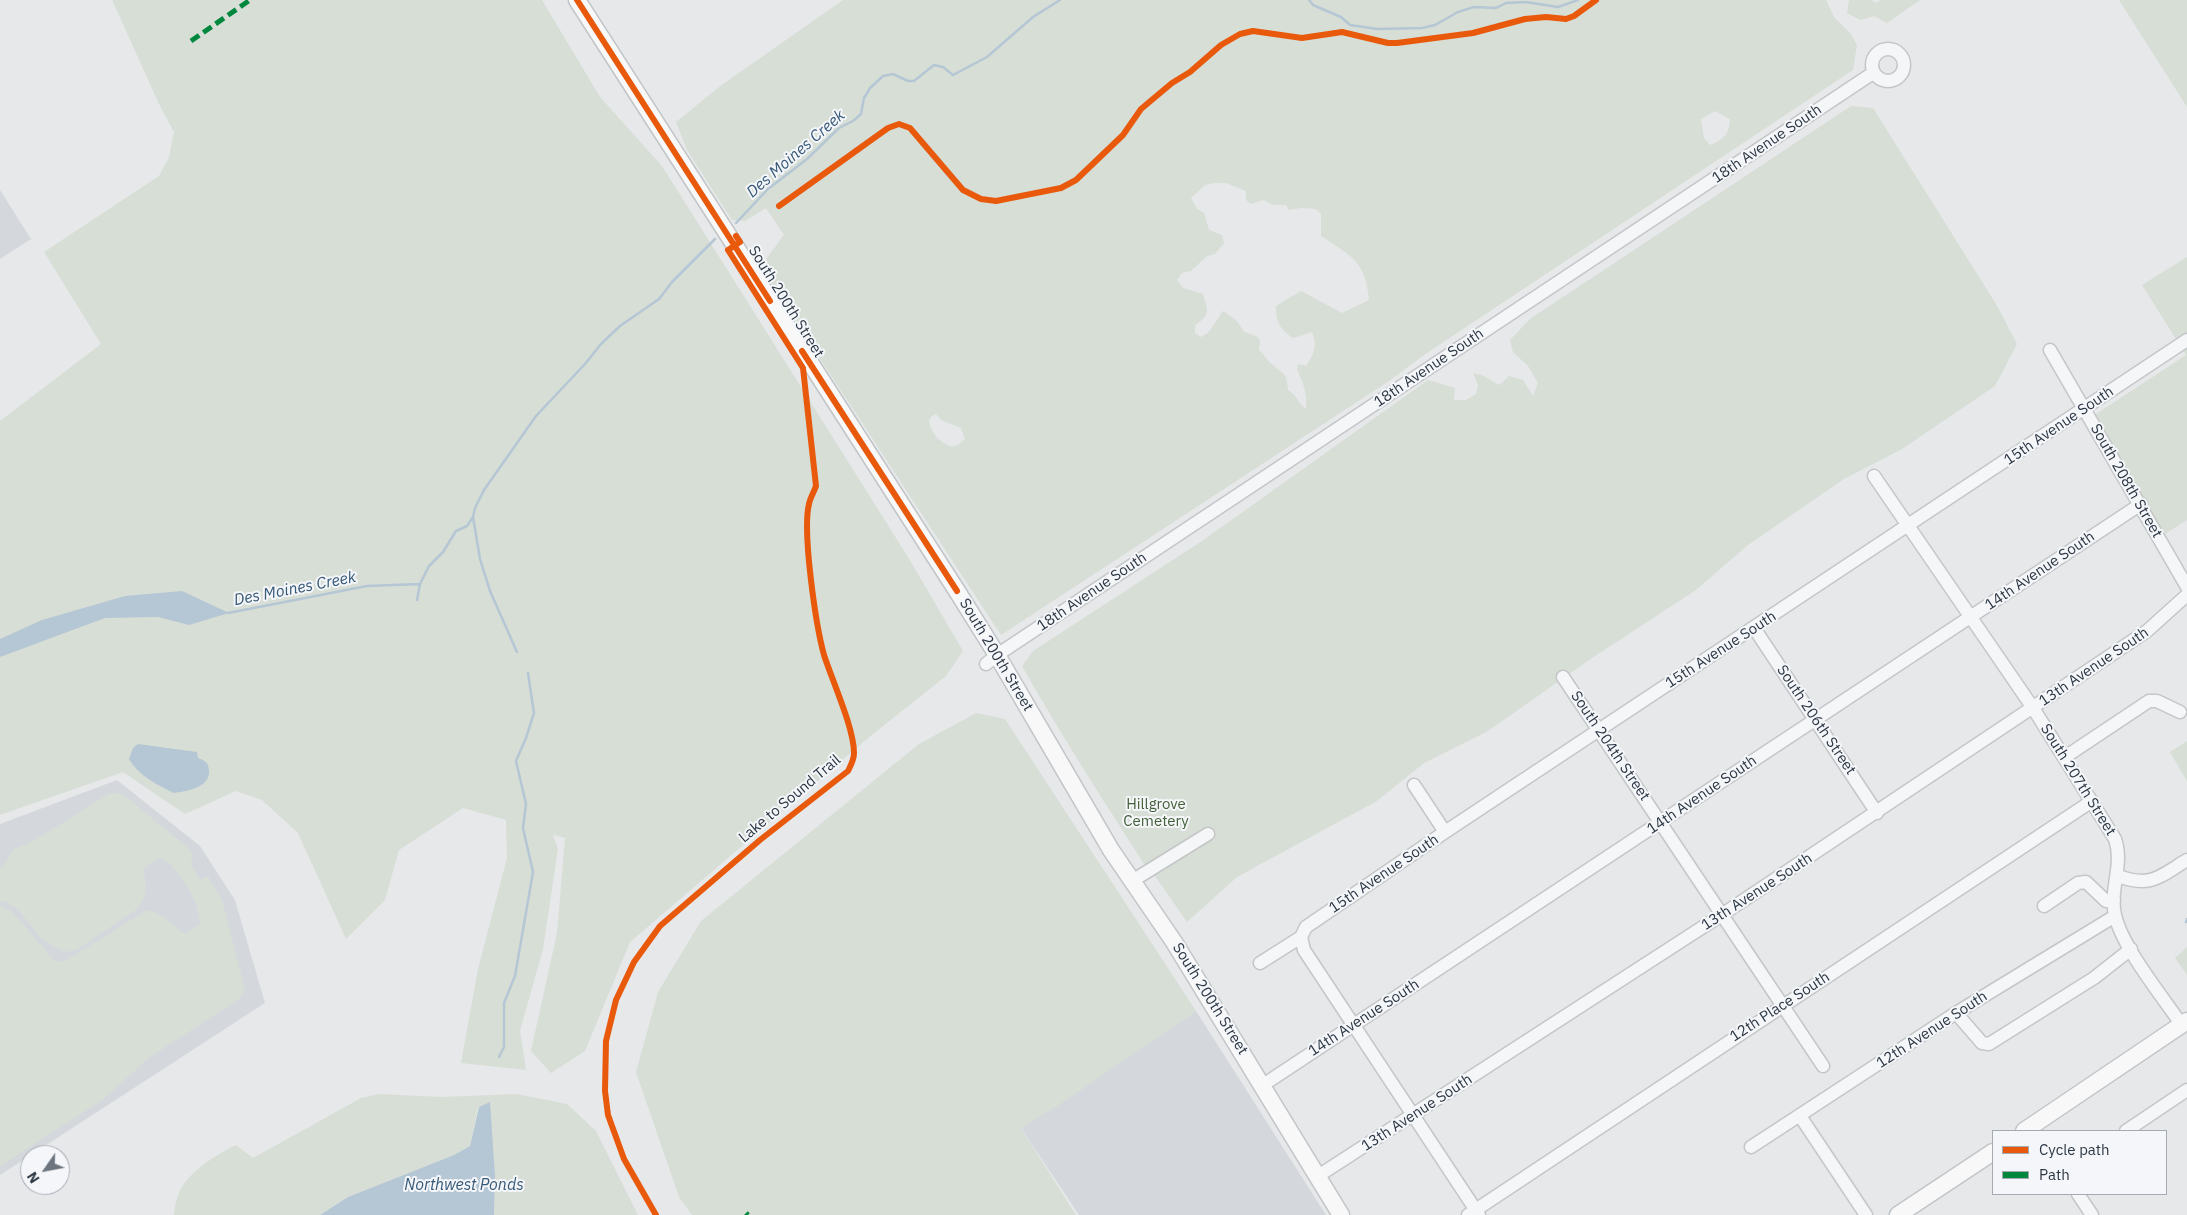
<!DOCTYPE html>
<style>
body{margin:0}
#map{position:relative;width:2187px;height:1215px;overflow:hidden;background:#e6e8ea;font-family:"IBM Plex Sans",sans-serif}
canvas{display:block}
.legend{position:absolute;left:1992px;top:1130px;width:175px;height:65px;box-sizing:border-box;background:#f4f6f9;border:1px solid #a4aab1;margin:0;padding:6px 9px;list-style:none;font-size:15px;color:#2c3744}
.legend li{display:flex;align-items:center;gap:10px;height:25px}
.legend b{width:25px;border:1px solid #a4aab1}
.north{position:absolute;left:20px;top:1145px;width:50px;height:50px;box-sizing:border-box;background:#f4f6f9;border:1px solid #a4aab1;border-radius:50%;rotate:237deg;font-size:14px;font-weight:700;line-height:20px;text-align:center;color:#2c3744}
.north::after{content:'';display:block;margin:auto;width:18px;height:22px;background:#6d757e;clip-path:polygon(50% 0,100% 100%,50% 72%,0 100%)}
</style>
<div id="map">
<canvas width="2187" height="1215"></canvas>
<ul class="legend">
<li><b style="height:6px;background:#e8590c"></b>Cycle path</li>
<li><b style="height:6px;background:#00873e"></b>Path</li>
</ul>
<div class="north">N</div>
</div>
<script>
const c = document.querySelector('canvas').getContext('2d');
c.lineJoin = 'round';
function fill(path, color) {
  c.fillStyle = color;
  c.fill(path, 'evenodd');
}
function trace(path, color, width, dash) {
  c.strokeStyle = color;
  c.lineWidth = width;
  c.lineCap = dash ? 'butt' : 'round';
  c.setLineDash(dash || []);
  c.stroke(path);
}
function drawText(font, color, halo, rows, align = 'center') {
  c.font = font + ' "IBM Plex Sans",sans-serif';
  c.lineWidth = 4;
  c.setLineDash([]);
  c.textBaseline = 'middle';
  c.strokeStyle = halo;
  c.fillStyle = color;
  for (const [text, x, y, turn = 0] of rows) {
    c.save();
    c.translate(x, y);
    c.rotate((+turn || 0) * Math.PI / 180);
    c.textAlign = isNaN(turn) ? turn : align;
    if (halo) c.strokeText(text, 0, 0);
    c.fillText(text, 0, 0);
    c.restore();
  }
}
fill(new Path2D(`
 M 0,190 L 31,239 L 0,259 Z
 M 117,780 L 200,846 L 235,900 L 265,1003 L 0,1175 L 0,824 Z
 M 1196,1011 L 1326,1215 L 1079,1215 L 1021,1128 Z`), '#d4d8dd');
fill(new Path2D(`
 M 112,0 L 542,0 L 600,97 L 662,166 L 908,557 L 963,651 L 946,676 L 868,738 L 630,942 L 585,1051 L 551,1073 L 531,1051 L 557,933 L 565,838 L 553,835 L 558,849 L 543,949 L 520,1031 L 526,1070 L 461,1063 L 478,969 L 507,858 L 506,820 L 463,808 L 399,850 L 385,900 L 346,939 L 298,833 L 262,800 L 236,791 L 185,814 L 123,772 L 0,815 L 0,421 L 101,344 L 44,252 L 159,176 L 169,157 L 174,132 L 159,104 Z
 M 843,0 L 1826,0 L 1834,17 L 1850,33 L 1857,45 L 1853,70 L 1424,355 L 1389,381 L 1001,635 L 760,267 L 784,235 L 766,208 L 745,221 L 732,220 L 687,150 L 676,122 L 719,87 ZM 1715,111 L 1730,119 C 1729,134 1725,139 1710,145 L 1704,138 L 1701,119 ZM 1214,183 L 1226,183 L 1246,191 L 1246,200 L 1251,204 L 1264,200 L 1273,205 L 1286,205 L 1289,210 L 1301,208 L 1316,209 L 1321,214 L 1321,236 C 1351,256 1366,261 1369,300 L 1342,313 L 1301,291 L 1276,306 C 1276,322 1279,328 1293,338 L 1312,332 C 1318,344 1314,355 1306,366 L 1298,364 L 1297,370 C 1304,383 1307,395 1306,409 C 1297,402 1298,396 1288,390 C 1287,374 1285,375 1274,366 C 1268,362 1265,355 1259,350 L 1260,340 L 1256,336 L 1244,332 C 1239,322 1233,317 1223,311 L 1208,333 L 1201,337 L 1195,333 L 1195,325 C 1211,315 1208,311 1203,294 L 1183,288 L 1177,280 L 1182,273 L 1191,271 L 1207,256 L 1215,254 L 1224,243 L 1222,235 L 1209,230 L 1204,213 L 1197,209 L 1191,198 L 1205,185 ZM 936,414 L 941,420 L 961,428 L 965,439 L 958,445 L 952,447 C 939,442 932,435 929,421 L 932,416 Z
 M 1849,0 L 1872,0 L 1875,3 L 1881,0 L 1920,0 L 1887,23 L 1874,16 L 1860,20 L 1847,13 Z
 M 2119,0 L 2187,0 L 2187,107 Z
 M 1851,106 L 1873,108 L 1996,304 L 2017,344 L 1995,386 L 1902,449 L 1844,479 L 1748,545 L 1696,590 L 1592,658 L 1488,731 L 1424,763 L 1377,801 L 1237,877 L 1187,922 L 1148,866 L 1146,867 C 1103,800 1061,735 1022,666 L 1033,651 L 1202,541 L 1428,380 L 1455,388 L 1454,400 L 1466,400 L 1476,394 L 1478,385 L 1473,373 L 1482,375 L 1499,385 L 1509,376 L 1523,380 L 1533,396 L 1538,383 L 1528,366 L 1513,352 L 1510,340 L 1530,319 Z
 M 2187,257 L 2187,520 L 2160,537 L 2090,418 L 2186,355 L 2142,285 Z
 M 976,713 L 1005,719 L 1196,1011 L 1059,1105 L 1021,1128 L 1076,1215 L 692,1215 L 679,1197 L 636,1072 L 658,992 L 701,921 L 919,744 Z
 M 2187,741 L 2187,781 L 2170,752 Z
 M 118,793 L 124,795 L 189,849 L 192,854 L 191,866 L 200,880 L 208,876 L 222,900 L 245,989 L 239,999 L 150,1057 L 101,1101 L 0,1166 L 0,906 L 11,911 L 56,962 L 65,961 L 146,911 C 159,909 174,927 184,934 L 200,924 C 199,900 181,872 161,857 L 143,869 C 147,884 148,896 137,909 L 76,950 L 64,952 C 58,946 50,946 44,940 C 29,928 20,903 0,901 L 0,868 L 6,863 L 13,850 L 33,841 L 109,794 Z
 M 2187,947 L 2187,975 L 2175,958 Z
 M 379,1094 L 442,1097 L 517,1094 L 567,1104 L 596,1131 L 638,1215 L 494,1215 L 495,1176 L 478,1107 L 470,1146 L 454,1155 L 348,1197 L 320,1215 L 174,1215 C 175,1205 177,1194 183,1185 C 195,1168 217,1154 236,1145 L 253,1158 L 361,1098 Z`), '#d7ded6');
fill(new Path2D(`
 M 182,591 L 229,613 L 189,625 L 158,617 L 105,618 L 0,657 L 0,639 L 42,620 L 125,596 Z
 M 138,744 L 197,752 L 198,758 C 206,761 209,763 209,772 C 209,788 186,791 174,793 C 157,785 138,775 129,759 L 133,748 Z
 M 490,1102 L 495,1176 L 494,1215 L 320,1215 L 348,1197 L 454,1155 L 470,1146 L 479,1107 Z`), '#b5c6d4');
trace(new Path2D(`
 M 1309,0 L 1313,5 L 1341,17 L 1350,25 L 1377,29 L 1422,28 L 1435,25 L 1458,12 L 1474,7 L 1496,8 L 1506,3 L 1526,2 L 1558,7 L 1578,0
 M 736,223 L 768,189 L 807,159 L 839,128 L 853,121 L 861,114 L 864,98 L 870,88 L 883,76 L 893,74 L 908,81 L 914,81 L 934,65 L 943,67 L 953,75 L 987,57 L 1033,17 L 1060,0
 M 473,517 L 480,559 L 490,591 L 517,652
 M 417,600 L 420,584 L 429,566 L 443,552 L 456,531 L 467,526 L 473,517 L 475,508 L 484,490 L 536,416 L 585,364 L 601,344 L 620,326 L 659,299 L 672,282 L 715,239
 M 228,613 L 367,586 L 420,584
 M 2186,922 L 2187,919
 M 499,1057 L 504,1047 L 504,1003 L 515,976 L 533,872 L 523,828 L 526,804 L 516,761 L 526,738 L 534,713 L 528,673`), '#b5c6d4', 2.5);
const minor = new Path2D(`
 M1872 65a16 16 0 1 1 32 0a16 16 0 1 1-32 0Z
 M 2050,350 L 2187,587
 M 1874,476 L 2033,708 L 2115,839 C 2124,865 2109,889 2115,915 C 2122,947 2162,996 2181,1024
 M 1754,628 L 1877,813
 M 986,664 L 997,655 L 1873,73
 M 1563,677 L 1823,1066
 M 2065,757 L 2149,701 L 2157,701 L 2180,712
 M 1414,785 L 1445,832
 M 2118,876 C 2151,888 2159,877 2187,860
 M 1132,881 L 1208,834
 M 2044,906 L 2078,883 L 2086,882 L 2106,901 L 2114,900
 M 1301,937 L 1304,950 L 1479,1215
 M 1260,963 L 1301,937 L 1306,927 L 1445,832 L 2187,340
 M 1956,1013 L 1982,1043 L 1989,1044 L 2094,978 L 2131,949
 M 1263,1085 L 2141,504
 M 1800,1116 L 1866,1215
 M 2126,1131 L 2187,1090
 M 1751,1147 L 1956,1013 L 2115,916
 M 1318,1176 L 1723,914 L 2147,631 L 2187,595
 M 2078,1194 L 2092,1215
 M 1468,1215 L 2092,801`);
const major = new Path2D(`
 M 577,0 L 957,591 L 997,655 L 1111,850 L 1174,942 L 1341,1215
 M 2024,1131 L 2187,1021
 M 1898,1215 L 1993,1152`);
trace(minor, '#c4c6c8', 15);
trace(major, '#c2c5c8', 19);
trace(minor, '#f5f6f7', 12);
trace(major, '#f8f8f8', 16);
trace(new Path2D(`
 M 191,41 L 250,0
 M 746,1213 L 748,1215`), '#00873e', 5, [10, 5]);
trace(new Path2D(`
 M 577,0 L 770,301
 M 779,206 L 888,128 L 899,124 L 910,128 L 963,190 L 981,199 L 996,201 L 1061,188 L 1076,180 L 1123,135 L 1141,109 L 1172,83 L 1190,72 L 1221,45 L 1240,34 L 1253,31 L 1302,38 L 1342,32 L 1388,43 L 1397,43 L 1473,33 L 1525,19 L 1546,17 L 1566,19 L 1574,16 L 1596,0
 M 802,351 L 957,591
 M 656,1215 L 624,1159 L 608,1115 L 605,1091 L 606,1041 L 616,1000 L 634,962 L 660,926 L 760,840 L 848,771 C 851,765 854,760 854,753 C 854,728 832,680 824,655 C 816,626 802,532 809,504 C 810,498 814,492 816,486 L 803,368 L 728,250 L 740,242 L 736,236`), '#e8590c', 6);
drawText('15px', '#2c3744', '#f4f6f9', [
 ["18th Avenue South",1767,144,-34],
 ["South 200th Street",786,302,58],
 ["18th Avenue South",1429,368,-34],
 ["15th Avenue South",2059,426,-34],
 ["South 208th Street",2126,481,60],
 ["14th Avenue South",2040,571,-34],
 ["18th Avenue South",1092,592,-34],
 ["15th Avenue South",1721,650,-33],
 ["South 200th Street",996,655,59],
 ["13th Avenue South",2094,667,-34],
 ["South 206th Street",1816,720,56],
 ["South 204th Street",1610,746,56],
 ["South 207th Street",2078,780,58],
 ["14th Avenue South",1702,795,-34],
 ["Lake to Sound Trail",790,799,-40],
 ["15th Avenue South",1384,874,-34],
 ["13th Avenue South",1757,892,-33],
 ["South 200th Street",1210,999,58],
 ["12th Place South",1780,1007,-33],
 ["14th Avenue South",1364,1018,-33],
 ["12th Avenue South",1932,1030,-33],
 ["13th Avenue South",1417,1113,-33]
]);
drawText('15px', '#446039', '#f4f6f9', [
 ["Hillgrove",1156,805],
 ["Cemetery",1156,822]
]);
drawText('italic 16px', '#365978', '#f4f6f9', [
 ["Des Moines Creek",796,154,-41],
 ["Des Moines Creek",295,589,-11],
 ["Northwest Ponds",464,1185]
]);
</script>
